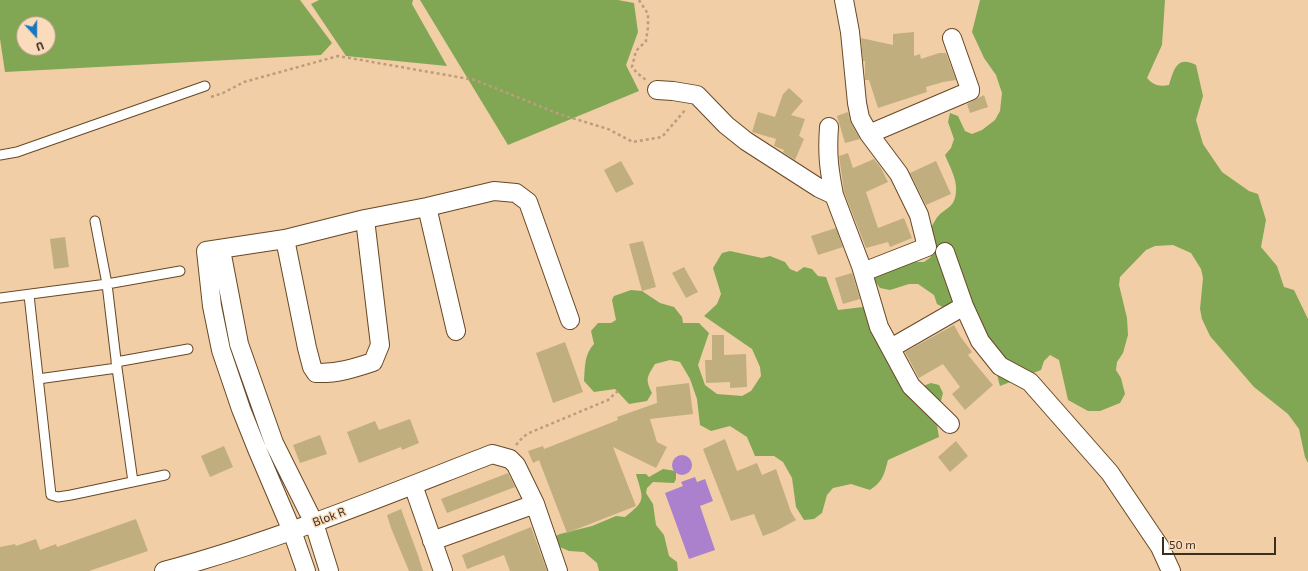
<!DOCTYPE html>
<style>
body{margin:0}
#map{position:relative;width:1308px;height:571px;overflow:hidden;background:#f2cea6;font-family:"Exo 2",sans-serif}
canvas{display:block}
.north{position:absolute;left:16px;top:16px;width:40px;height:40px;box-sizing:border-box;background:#fadcbc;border:1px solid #ae977d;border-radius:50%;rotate:159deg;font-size:11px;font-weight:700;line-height:16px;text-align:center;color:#3d2f1f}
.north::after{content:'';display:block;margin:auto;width:14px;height:18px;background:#1776c2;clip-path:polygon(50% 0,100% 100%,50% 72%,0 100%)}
.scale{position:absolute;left:1162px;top:537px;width:114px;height:18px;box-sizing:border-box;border:2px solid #3d2f1f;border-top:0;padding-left:5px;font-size:12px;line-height:14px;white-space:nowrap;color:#3d2f1f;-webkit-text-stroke:3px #fadcbc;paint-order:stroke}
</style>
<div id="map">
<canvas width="1308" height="571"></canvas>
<div class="north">U</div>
<div class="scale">50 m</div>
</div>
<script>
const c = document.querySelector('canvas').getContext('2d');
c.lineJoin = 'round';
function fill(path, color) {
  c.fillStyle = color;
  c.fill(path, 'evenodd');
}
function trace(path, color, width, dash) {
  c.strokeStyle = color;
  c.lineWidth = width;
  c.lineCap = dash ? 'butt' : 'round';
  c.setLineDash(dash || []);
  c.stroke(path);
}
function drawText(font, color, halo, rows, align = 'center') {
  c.font = font + ' "Exo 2",sans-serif';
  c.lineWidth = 3;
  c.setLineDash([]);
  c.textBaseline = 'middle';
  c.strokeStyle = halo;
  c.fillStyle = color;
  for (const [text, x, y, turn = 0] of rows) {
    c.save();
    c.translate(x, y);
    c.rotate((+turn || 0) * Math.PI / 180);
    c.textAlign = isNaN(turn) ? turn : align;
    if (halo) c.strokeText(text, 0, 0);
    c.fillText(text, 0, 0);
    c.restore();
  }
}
fill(new Path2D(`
 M 0,0 L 300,0 L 332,43 L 321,55 L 5,72 L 0,39 ZM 24,24 L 48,24 L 48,48 L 24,48 Z
 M 319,0 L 413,0 L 412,4 L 447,66 L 346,56 L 311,4 Z
 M 420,0 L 618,0 L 634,3 L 638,32 L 626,65 L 639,91 L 508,145 Z
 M 980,0 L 1165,0 L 1162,45 L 1147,78 C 1153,85 1159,87 1169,85 C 1174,69 1177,55 1196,65 L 1203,96 L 1196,120 L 1203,144 L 1222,172 L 1249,191 L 1258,194 L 1266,220 L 1261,247 L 1277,266 L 1284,287 L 1294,290 L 1308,319 L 1308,463 L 1305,457 L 1299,429 L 1288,414 L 1254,387 L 1210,336 L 1202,319 L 1200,309 L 1203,278 L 1201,269 L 1191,253 L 1173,245 L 1155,246 L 1146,250 L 1120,277 L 1119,285 L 1127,318 L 1128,335 L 1123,353 L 1117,362 L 1116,370 L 1121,378 L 1125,394 L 1120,403 L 1100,411 L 1088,411 L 1068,400 L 1059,360 L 1050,355 L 1044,361 L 1041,370 L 1000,386 L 985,330 L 937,304 L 934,295 L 918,284 L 909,284 L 890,290 L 880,288 L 874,280 L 876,271 L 907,262 L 924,262 L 931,257 C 927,242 927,233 936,219 C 943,208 956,209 956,190 C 957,179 949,165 945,155 L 951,148 L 954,139 L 948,122 L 950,113 L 958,116 L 965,131 L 972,134 L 982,130 L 995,120 L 1000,111 L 1002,93 L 996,75 L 984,58 L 972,32 Z
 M 730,251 L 762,258 L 770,256 L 785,262 L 790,269 L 797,272 L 804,267 L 812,269 L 818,276 L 826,277 L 838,310 L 863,307 L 871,307 L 889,333 L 896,336 L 915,389 L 931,383 L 939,385 L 943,393 L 936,420 L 939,437 L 888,460 C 884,475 883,481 870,490 L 851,484 L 833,488 L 827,495 L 822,513 L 814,519 L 804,520 L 796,507 L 792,478 L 783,462 L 774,456 L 755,456 L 747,437 L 730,426 L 711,431 L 700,425 L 697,399 L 690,379 L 680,362 L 670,360 L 655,364 C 647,377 645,379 652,393 L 647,401 L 629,404 L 615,389 L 594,392 L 584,381 C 585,368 584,354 594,344 L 591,331 L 598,323 L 611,323 L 616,320 L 612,300 L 614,296 L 631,290 L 642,291 L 660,303 L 674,307 L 682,317 L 683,323 L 699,323 L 709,333 L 698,365 L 705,385 L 717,394 L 742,396 L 751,391 L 761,376 L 760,367 L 752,349 L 704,316 L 717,304 L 721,294 L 713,268 L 722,253 Z
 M 663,469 L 676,471 L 676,479 L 674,483 L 653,482 L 647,488 L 646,493 L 653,504 L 656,525 L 664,535 L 669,556 L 677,562 L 678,571 L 599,571 L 597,563 L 584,552 L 569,551 L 555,545 L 556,536 L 560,534 L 592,526 L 616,516 L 625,517 C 647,500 643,499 636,474 L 646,474 L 649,477 Z`), '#81a754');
fill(new Path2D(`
 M672 465a10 10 0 1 1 20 0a10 10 0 1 1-20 0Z
 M 695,477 L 697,482 L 705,479 L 713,501 L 700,506 L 715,550 L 689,559 L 665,493 L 683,486 L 681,482 Z`), '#ab80cc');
fill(new Path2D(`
 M 914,32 L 914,56 L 920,54 L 921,59 L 939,53 L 946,53 L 956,80 L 943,82 L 926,87 L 927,92 L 878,108 L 869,80 L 865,80 L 865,61 L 863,61 L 861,38 L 893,45 L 893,34 Z
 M 789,88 L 803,101 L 791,115 L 805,119 L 799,136 L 804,139 L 795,160 L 783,152 L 784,150 L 774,146 L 776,139 L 770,137 L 769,138 L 769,137 L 752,132 L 758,112 L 775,117 L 783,94 Z
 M 984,95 L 988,107 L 970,113 L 967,104 Z
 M 848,112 L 851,123 L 860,139 L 845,143 L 837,116 Z
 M 848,153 L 853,168 L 874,159 L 881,168 L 888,182 L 866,192 L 878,228 L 904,218 L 912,238 L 890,247 L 888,242 L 866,248 L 844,192 L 843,184 L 839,156 Z
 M 621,161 L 634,184 L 616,193 L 604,170 Z
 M 936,161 L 951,194 L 926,205 L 910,173 Z
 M 836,228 L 843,247 L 818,255 L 811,236 Z
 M 65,237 L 69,267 L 54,269 L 50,239 Z
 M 643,241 L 656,287 L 642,291 L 629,244 Z
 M 684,267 L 698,292 L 686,298 L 672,273 Z
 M 852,273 L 860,299 L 843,304 L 835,278 Z
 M 954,325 L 960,336 L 972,352 L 968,355 L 993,385 L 965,410 L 952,394 L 960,387 L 943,364 L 919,378 L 905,352 Z
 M 712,335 L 724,335 L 724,355 L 746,354 L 747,387 L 730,388 L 730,382 L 706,383 L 705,360 L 712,360 Z
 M 565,342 L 583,392 L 553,403 L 536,353 Z
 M 689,383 L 693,414 L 650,419 L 657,442 L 667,447 L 656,468 L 613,447 L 636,506 L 567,533 L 539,460 L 533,463 L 528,451 L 543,446 L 544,449 L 618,420 L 617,417 L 657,403 L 656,387 Z
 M 410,419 L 419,443 L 402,450 L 401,447 L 359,463 L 347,432 L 375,421 L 379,430 Z
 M 320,435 L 327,454 L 300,463 L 293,445 Z
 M 725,439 L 737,471 L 757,463 L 762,475 L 776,469 L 791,512 L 796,520 L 776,531 L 763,536 L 754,514 L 731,521 L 703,449 Z
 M 956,441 L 968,456 L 950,472 L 938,457 Z
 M 224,446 L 233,467 L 210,477 L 201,456 Z
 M 508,473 L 515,487 L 447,513 L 441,499 Z
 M 401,509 L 419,558 L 419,559 L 423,571 L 409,571 L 391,528 L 387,515 Z
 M 136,519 L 148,551 L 89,571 L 0,571 L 0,547 L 15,544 L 16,546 L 36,539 L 40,550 L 56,544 L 57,547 Z
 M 531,527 L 547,571 L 510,571 L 504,555 L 467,569 L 462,555 Z`), '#c1ae7f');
const lane = new Path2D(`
 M 0,155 L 17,152 L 205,86
 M 95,221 L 107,284 L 117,368 L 133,482
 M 29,295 L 51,495 L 58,497 L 71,495 L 165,475
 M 0,298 L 107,284 L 180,271
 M 116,362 L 188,349
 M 38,379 L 117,368`);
const street = new Path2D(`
 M 844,0 L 850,32 L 857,103 L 860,118 L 869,134
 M 657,90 L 673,91 L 697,95 L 726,125 L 746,141 L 819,188 L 834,195 L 861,266 L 879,327 L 911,386 L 950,424
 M 829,127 C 827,154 829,169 834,195
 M 427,207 L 456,331
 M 285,239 L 307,348 L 312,367 L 316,373 C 336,374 355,368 373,362 L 380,345 L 365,219
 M 221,250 L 239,344 L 274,443 L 314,523 L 329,571
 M 945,252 L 964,306 L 980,341 L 1000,366 L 1030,382 L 1110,473 L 1160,547 L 1171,571
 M 863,272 L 927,247 L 919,215 L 899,174 L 869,134 L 970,91 L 970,89 L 952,38
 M 891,348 L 964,306
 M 413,485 L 443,571
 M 432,541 L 535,504
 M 164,571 C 276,541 384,496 492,454 L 510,459 L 516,465 L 535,504 L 558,571
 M 306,571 L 292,531 L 257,449 L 241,409 L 221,350 L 212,306 L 206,251 L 285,239 L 365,219 L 427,207 L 494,191 L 516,193 L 528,202 L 570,320`);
trace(lane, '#674824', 11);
trace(street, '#674824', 20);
trace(new Path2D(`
 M 639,0 L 648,14 L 648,27 L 646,41 L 636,51 L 632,67 L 637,73 L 646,80
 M 211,97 L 223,93 L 244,82 L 338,56 L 475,80 L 559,114 L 608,129 L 633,142 L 662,137 L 686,109
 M 516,445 L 523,437 L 529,433 L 608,400 L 619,390`), '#bb9d7d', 2.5, [3, 3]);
trace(lane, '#fff', 9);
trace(street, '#fff', 18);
drawText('12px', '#3d2f1f', '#fadcbc', [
 ["Blok R",329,517,-21]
]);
</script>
